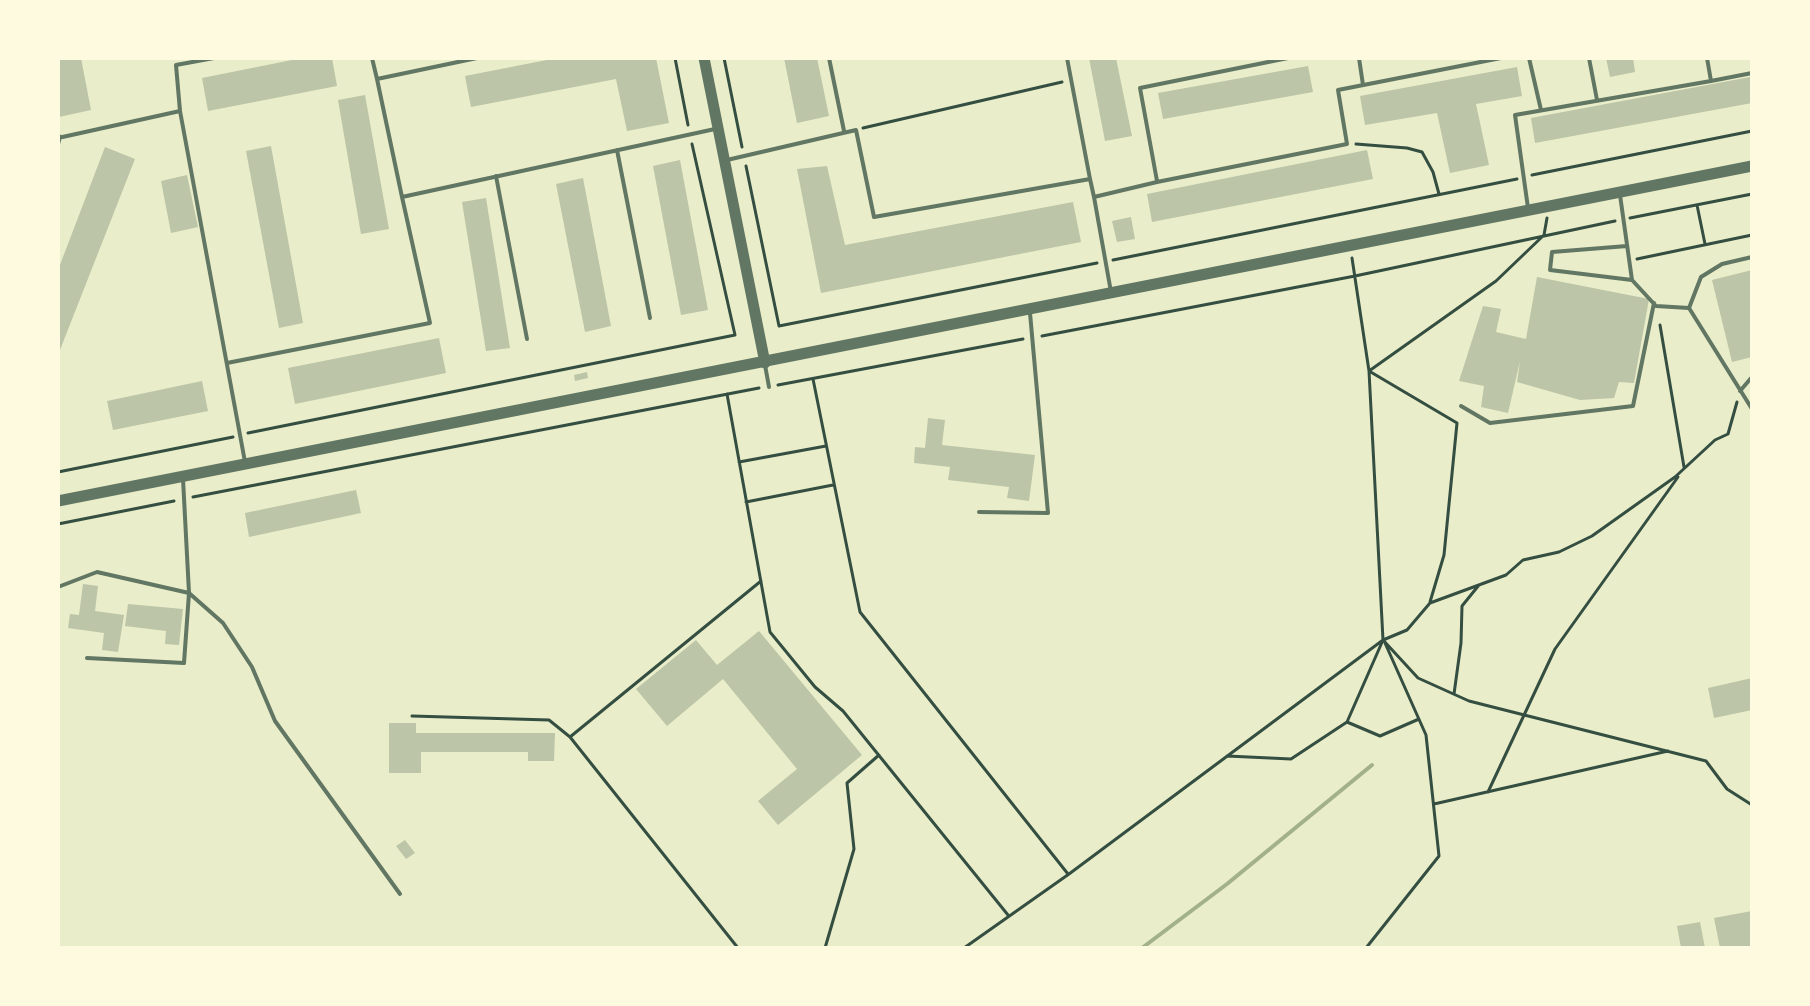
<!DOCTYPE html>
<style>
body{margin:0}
#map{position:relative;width:1810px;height:1006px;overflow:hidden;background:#e9edc9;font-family:"Work Sans",sans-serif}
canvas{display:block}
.frame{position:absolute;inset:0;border:60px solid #fefae0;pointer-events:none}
</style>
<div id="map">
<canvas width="1810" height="1006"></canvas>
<div class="frame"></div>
</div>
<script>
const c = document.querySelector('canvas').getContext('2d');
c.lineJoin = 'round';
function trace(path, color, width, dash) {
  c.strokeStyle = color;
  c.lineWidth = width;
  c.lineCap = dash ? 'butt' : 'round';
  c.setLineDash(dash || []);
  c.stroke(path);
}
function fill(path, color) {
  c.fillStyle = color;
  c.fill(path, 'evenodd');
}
trace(new Path2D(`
 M 1142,948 L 1227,884 L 1372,765`), '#a3b18a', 4);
fill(new Path2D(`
 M 58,58 L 81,58 L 91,110 L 59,117 Z
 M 302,58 L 332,58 L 337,86 L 208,111 L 202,78 Z
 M 557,58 L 656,58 L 669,123 L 627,131 L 616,79 L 471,107 L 465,76 Z
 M 784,58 L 817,58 L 829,116 L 797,123 Z
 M 1089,58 L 1116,58 L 1132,136 L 1105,141 Z
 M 1606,58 L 1633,58 L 1635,72 L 1610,77 Z
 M 1308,66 L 1313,92 L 1163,119 L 1158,93 Z
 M 1517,67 L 1522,96 L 1476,104 L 1489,165 L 1450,173 L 1437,113 L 1365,125 L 1360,96 Z
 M 1750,77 L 1752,103 L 1535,143 L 1531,118 Z
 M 365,95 L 389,229 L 361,234 L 338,100 Z
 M 271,146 L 303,323 L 279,328 L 246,151 Z
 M 105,147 L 135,159 L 58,355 L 58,270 Z
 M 1367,150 L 1373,179 L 1152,222 L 1147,194 Z
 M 680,160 L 708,310 L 681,315 L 653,166 Z
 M 827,166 L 845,245 L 1073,202 L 1081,242 L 821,293 L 797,169 Z
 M 187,175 L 198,227 L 171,233 L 161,181 Z
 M 583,178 L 611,326 L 585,332 L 556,184 Z
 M 486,198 L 510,348 L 486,351 L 462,202 Z
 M 1131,217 L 1135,239 L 1117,242 L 1112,221 Z
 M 1752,270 L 1752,357 L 1732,362 L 1712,280 Z
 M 1537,277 L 1649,299 L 1634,383 L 1619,382 L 1614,398 L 1580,400 L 1517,382 L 1520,361 L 1508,413 L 1481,407 L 1484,386 L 1459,381 L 1483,306 L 1501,309 L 1496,332 L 1526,339 Z
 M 439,338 L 446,373 L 295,404 L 288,368 Z
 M 587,372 L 588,378 L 575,381 L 574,375 Z
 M 202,381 L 208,411 L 113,430 L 107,401 Z
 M 928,418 L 945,420 L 942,445 L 1035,455 L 1029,501 L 1007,498 L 1009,487 L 948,480 L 950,467 L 914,463 L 915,447 L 925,448 Z
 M 356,490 L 361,513 L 249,537 L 245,513 Z
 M 83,584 L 98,586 L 95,611 L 124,615 L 118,652 L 102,650 L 104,633 L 68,628 L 70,614 L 79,615 Z
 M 128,604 L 183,609 L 179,645 L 165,644 L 166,631 L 125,626 Z
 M 759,631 L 862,755 L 778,825 L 758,801 L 797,769 L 723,679 L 667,726 L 636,689 L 696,640 L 717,665 Z
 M 1752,678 L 1752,710 L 1714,718 L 1708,688 Z
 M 389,723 L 416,723 L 416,733 L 555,733 L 554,761 L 528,761 L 528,752 L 421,752 L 421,773 L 389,773 Z
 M 405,840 L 415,853 L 406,859 L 396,846 Z
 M 1752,911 L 1752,948 L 1720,948 L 1714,918 Z
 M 1700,922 L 1705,948 L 1681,948 L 1677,926 Z`), '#bcc5a7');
trace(new Path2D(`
 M 675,58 L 688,125
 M 724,58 L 742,147
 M 863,128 L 1062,82
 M 1356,144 L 1407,148 L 1422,152 L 1433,172 L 1439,194
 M 746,166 L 779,326 L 1097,263
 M 1532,175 L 1752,131
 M 1697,205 L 1705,244
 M 1630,218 L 1752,194
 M 1637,259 L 1752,235
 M 1113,260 L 1517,179
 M 1660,325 L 1684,467
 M 1042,336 L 1355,276 L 1615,221
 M 813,379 L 860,612 L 1068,874
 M 778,385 L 1023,339
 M 727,394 L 770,632 L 815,687 L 843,711 L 1008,915
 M 248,433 L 735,335 L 692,144
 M 739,462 L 826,446
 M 58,472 L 233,437
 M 193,497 L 759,388
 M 746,502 L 833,485
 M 58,524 L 174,501
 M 1430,602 L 1444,555 L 1457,423 L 1369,371 L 1496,281 L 1544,235 L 1547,218
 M 1383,640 L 1418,678 L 1469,701 L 1706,761 L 1727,789 L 1752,805
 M 1454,694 L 1461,643 L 1462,606 L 1479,585
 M 412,716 L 549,720 L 570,737
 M 1419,719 L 1380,736 L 1347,722 L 1383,640 L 1407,630 L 1430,603 L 1506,575 L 1523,560 L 1559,552 L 1592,536 L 1675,477 L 1715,440 L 1728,434 L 1737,402
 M 1227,756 L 1291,759 L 1347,722
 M 1488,792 L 1555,649 L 1678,477
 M 1434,804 L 1668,751
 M 738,948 L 570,737 L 761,581
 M 825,948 L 854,849 L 847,783 L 879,755
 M 964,948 L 1069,874 L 1383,640 L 1369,371 L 1352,258
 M 1366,948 L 1439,856 L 1426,735 L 1385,643`), '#344e41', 3);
trace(new Path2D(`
 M 372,58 L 377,79
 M 829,58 L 844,131
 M 1067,58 L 1090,179
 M 1359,58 L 1363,85
 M 1529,58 L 1541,110
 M 1589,58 L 1597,100
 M 1707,58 L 1711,81 L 1752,73
 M 180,111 L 176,65 L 214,58
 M 58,135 L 60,137 L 58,144
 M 58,138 L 180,111 L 245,462
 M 617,150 L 650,318
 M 727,160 L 856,130 L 874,217 L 1090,179 L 1094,197
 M 496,176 L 527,339
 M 1157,181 L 1140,88 L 1288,58
 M 1620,195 L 1632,280 L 1656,306 L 1689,308 L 1701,277 L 1722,264 L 1752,257
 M 402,197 L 377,79 L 477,58
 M 1528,208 L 1515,115 L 1711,81
 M 1627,246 L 1552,252 L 1550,270 L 1632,280
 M 1111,292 L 1094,197 L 1157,182 L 1347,144 L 1338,90 L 1501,58
 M 1689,308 L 1752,409
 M 227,363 L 430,323 L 402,197 L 715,129
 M 765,365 L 769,387
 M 1740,391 L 1752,377
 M 1461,406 L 1490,423 L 1633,406 L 1654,303
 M 183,479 L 189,593 L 223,623 L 252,667 L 275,721 L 400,894
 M 979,512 L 1048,513 L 1030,313
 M 58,587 L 97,572 L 189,593 L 184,663 L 87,658`), '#617663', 4);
trace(new Path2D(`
 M 704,58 L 765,363
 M 58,501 L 1752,166`), '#617663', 11);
</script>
